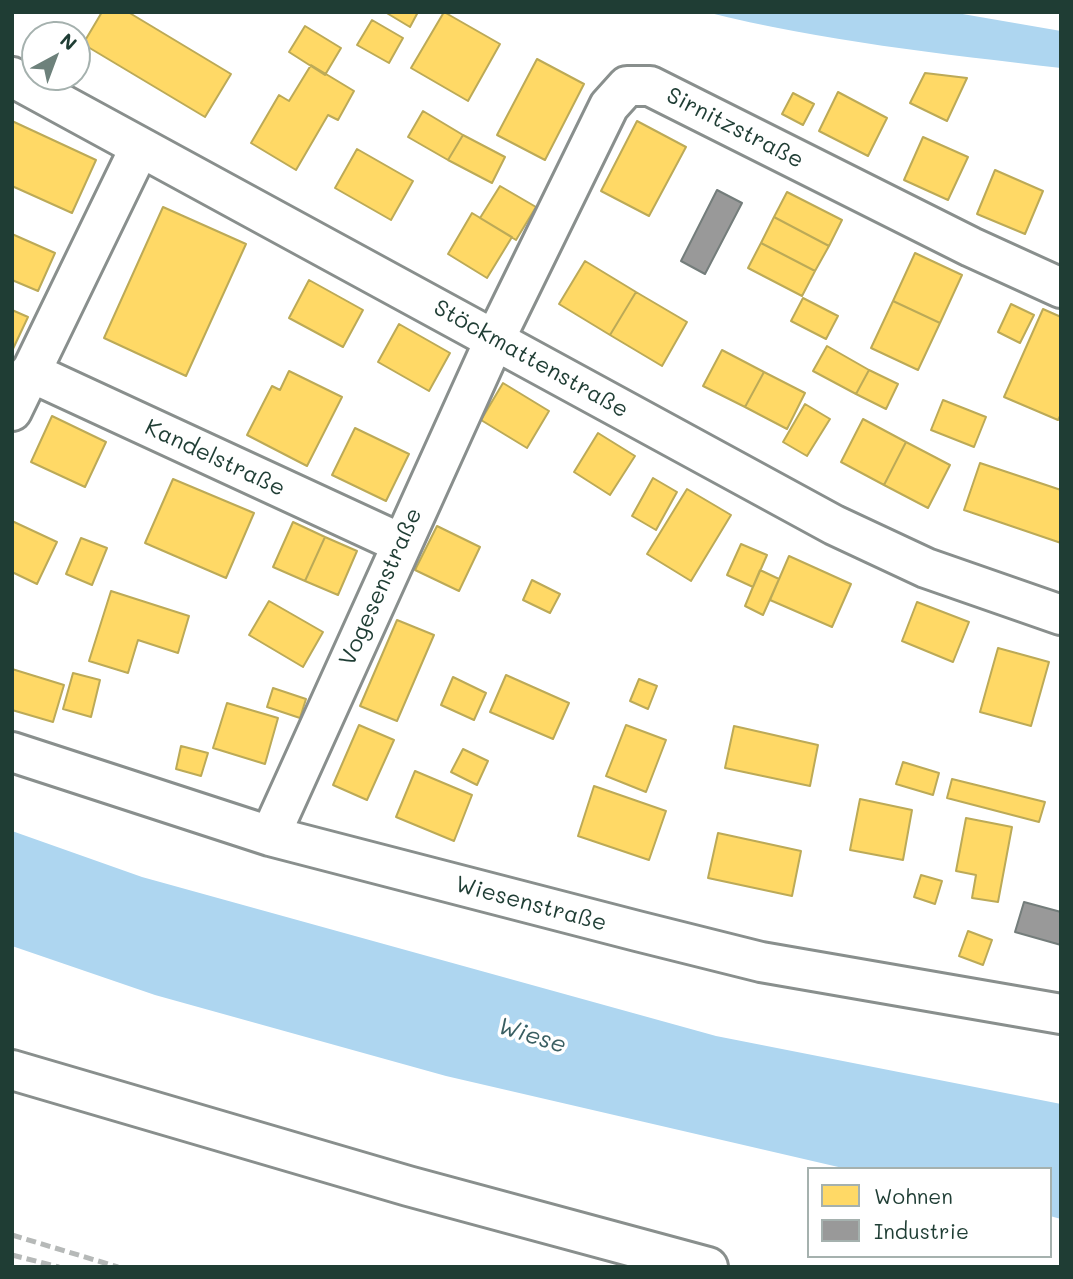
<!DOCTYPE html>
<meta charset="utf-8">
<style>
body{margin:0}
#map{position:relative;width:1073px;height:1279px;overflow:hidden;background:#fff;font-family:Mali,sans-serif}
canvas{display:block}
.frame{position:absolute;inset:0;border:14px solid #1f3d34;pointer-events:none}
.legend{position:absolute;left:807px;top:1167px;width:245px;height:91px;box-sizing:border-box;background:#fff;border:2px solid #a5b1ae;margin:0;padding:9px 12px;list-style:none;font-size:21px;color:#1f3d34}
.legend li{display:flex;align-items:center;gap:14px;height:35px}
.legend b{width:35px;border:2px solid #a5b1ae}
.north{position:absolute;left:21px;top:21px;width:70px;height:70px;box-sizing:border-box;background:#fff;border:2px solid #a5b1ae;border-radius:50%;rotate:41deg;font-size:19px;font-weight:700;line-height:28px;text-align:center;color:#1f3d34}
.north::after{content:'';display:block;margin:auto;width:24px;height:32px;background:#6d817b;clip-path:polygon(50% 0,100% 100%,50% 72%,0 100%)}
</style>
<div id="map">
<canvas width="1073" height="1279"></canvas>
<div class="frame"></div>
<ul class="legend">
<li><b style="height:19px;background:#ffd966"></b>Wohnen</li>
<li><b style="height:19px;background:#999"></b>Industrie</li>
</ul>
<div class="north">N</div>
</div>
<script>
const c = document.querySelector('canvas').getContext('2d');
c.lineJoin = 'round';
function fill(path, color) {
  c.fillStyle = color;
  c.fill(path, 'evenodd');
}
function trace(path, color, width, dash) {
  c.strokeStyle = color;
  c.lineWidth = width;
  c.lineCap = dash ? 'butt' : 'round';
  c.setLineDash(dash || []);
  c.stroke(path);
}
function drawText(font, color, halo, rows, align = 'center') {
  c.font = font + ' Mali,sans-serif';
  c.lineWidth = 7;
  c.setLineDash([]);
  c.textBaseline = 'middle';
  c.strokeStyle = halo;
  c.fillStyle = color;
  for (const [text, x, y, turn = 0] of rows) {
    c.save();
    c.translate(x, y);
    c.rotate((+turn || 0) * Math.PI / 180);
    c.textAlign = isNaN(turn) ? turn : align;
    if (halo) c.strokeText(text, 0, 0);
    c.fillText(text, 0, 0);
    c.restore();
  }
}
fill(new Path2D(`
 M 706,12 L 951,12 L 1061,31 L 1061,68 C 942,54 822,41 706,12 Z
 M 12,831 L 142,877 L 716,1036 L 1061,1104 L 1061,1219 L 1050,1216 L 1050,1169 L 847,1169 L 446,1076 L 155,995 L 12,946 Z`), '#aed6f0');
const homes = new Path2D(`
 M 102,12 L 128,12 L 231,74 L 205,117 L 83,44 Z
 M 385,12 L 418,12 L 410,27 Z
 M 444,12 L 500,44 L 468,101 L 411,68 Z
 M 372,20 L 403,38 L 389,63 L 357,45 Z
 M 305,26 L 341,48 L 325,75 L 289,52 Z
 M 537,59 L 584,84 L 545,160 L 497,135 Z
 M 311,65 L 354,91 L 338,120 L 328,115 L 296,170 L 251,143 L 279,95 L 289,101 Z
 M 925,73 L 967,78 L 947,121 L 910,103 Z
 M 838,92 L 887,118 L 868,156 L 819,131 Z
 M 793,93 L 814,104 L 803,125 L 782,114 Z
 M 423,111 L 463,135 L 448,160 L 408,137 Z
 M 12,121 L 96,160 L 72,213 L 12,186 Z
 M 637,121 L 686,147 L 649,216 L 601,191 Z
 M 463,135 L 505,157 L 492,183 L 448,160 Z
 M 923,137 L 968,157 L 948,200 L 904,180 Z
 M 357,149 L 413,181 L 391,220 L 335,188 Z
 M 995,170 L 1043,191 L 1025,234 L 977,214 Z
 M 500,186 L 536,207 L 516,240 L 480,218 Z
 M 787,192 L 842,220 L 829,246 L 774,217 Z
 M 163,207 L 246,244 L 186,376 L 104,338 Z
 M 472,213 L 512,237 L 487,278 L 448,254 Z
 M 774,217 L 829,246 L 815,271 L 761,243 Z
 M 12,234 L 55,253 L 38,291 L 12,280 Z
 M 761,243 L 815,271 L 802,296 L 748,268 Z
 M 915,253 L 962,275 L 940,323 L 893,301 Z
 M 585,261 L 636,292 L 610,335 L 559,304 Z
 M 309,280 L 363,310 L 343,347 L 289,318 Z
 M 636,292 L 687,322 L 662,366 L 610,335 Z
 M 803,298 L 838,316 L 826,339 L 791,321 Z
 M 893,301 L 940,323 L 918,370 L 871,348 Z
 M 1011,304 L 1034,315 L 1020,343 L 998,332 Z
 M 1043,309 L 1061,317 L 1061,414 L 1058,420 L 1004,397 Z
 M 12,310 L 28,317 L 12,351 Z
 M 399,324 L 450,353 L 429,391 L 378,362 Z
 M 827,346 L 869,370 L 856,394 L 813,371 Z
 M 722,350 L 764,372 L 745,407 L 703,386 Z
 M 869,370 L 898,384 L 886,409 L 856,394 Z
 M 289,371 L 342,397 L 307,466 L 247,435 L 272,386 L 280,390 Z
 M 764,372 L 805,393 L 787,429 L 745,407 Z
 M 503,383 L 549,411 L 527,448 L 481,420 Z
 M 943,400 L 986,417 L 974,447 L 931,430 Z
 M 805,404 L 830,419 L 807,456 L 783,442 Z
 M 52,416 L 106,442 L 85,487 L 31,462 Z
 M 863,419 L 906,442 L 884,485 L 841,462 Z
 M 355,428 L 409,454 L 386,501 L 332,475 Z
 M 598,433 L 635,456 L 610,495 L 574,472 Z
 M 906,442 L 950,465 L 928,508 L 884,485 Z
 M 980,463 L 1061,490 L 1061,543 L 964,510 Z
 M 653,478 L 677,492 L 656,530 L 632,516 Z
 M 173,479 L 254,513 L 226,578 L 145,543 Z
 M 687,489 L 731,515 L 691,581 L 647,554 Z
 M 12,521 L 57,542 L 37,584 L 12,572 Z
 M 293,522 L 325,537 L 305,581 L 273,567 Z
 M 437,526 L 480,547 L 459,591 L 415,570 Z
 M 325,537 L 357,551 L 338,595 L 305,581 Z
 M 81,538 L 107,548 L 92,585 L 66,574 Z
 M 741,544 L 767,555 L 753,587 L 727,575 Z
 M 789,556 L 851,584 L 832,627 L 770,600 Z
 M 760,570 L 779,579 L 763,615 L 745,606 Z
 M 532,580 L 560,594 L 550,613 L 523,600 Z
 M 111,591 L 189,616 L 178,653 L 138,640 L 128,673 L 89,661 Z
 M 269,601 L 323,632 L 303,667 L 249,635 Z
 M 917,602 L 969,622 L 953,662 L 902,641 Z
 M 397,620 L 434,635 L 397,721 L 360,706 Z
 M 998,648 L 1049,662 L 1031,726 L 980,712 Z
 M 12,669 L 64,685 L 53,722 L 12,710 Z
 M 73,673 L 100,680 L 91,717 L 63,709 Z
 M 506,675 L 569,703 L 553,739 L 490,712 Z
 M 453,677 L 486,693 L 474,720 L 441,705 Z
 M 639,679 L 657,686 L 648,709 L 630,701 Z
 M 273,688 L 306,699 L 300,718 L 267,707 Z
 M 227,703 L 278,718 L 265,764 L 213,748 Z
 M 359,725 L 394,740 L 367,800 L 333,785 Z
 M 626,725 L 666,740 L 646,792 L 606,776 Z
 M 734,726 L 818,745 L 810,786 L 725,768 Z
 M 181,746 L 208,753 L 201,776 L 176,769 Z
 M 463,749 L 488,761 L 477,785 L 451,772 Z
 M 903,762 L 939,773 L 933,795 L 896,784 Z
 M 415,771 L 472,795 L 454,841 L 396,817 Z
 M 952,779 L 1045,802 L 1039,822 L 947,798 Z
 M 594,786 L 666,811 L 649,860 L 578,836 Z
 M 860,799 L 912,810 L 903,860 L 850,850 Z
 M 966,818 L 1012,827 L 998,902 L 972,898 L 976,875 L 956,871 Z
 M 718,833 L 801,851 L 792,896 L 708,878 Z
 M 921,875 L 942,881 L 935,904 L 914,897 Z
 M 968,931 L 992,940 L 983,965 L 959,956 Z`);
fill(homes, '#ffd966');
trace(homes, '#bcaa57', 2);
const industry = new Path2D(`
 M 717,190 L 742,203 L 705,274 L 681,261 Z
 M 1024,902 L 1061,912 L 1061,945 L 1015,932 Z`);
fill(industry, '#999');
trace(industry, '#747d7b', 2);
const minor = new Path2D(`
 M 12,77 L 834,525 L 926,568 L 1061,615
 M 30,372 L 400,543
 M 12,411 L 140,147
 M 12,752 L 270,836 L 637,931 L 761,962 L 1061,1014
 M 270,836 L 495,339 L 609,106 L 627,86 L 650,86 L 971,247 L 1061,288`);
const major = new Path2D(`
 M 12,1070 L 408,1186 L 708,1267`);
trace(minor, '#898f8d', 44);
trace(major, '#898f8d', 44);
trace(minor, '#fff', 38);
trace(major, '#fff', 38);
trace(new Path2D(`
 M 12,1235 L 118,1267
 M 12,1255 L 59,1267`), '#b6b9b8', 5, [10, 5]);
drawText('23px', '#1f3d34', '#fff', [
 ["Sirnitzstraße",735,128,27],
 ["Stöckmattenstraße",531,359,29],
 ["Kandelstraße",215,458,25],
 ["Vogesenstraße",381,587,-66],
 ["Wiesenstraße",531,904,15]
]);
drawText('italic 24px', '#3a5f62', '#fff', [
 ["Wiese",532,1036,17]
]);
</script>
